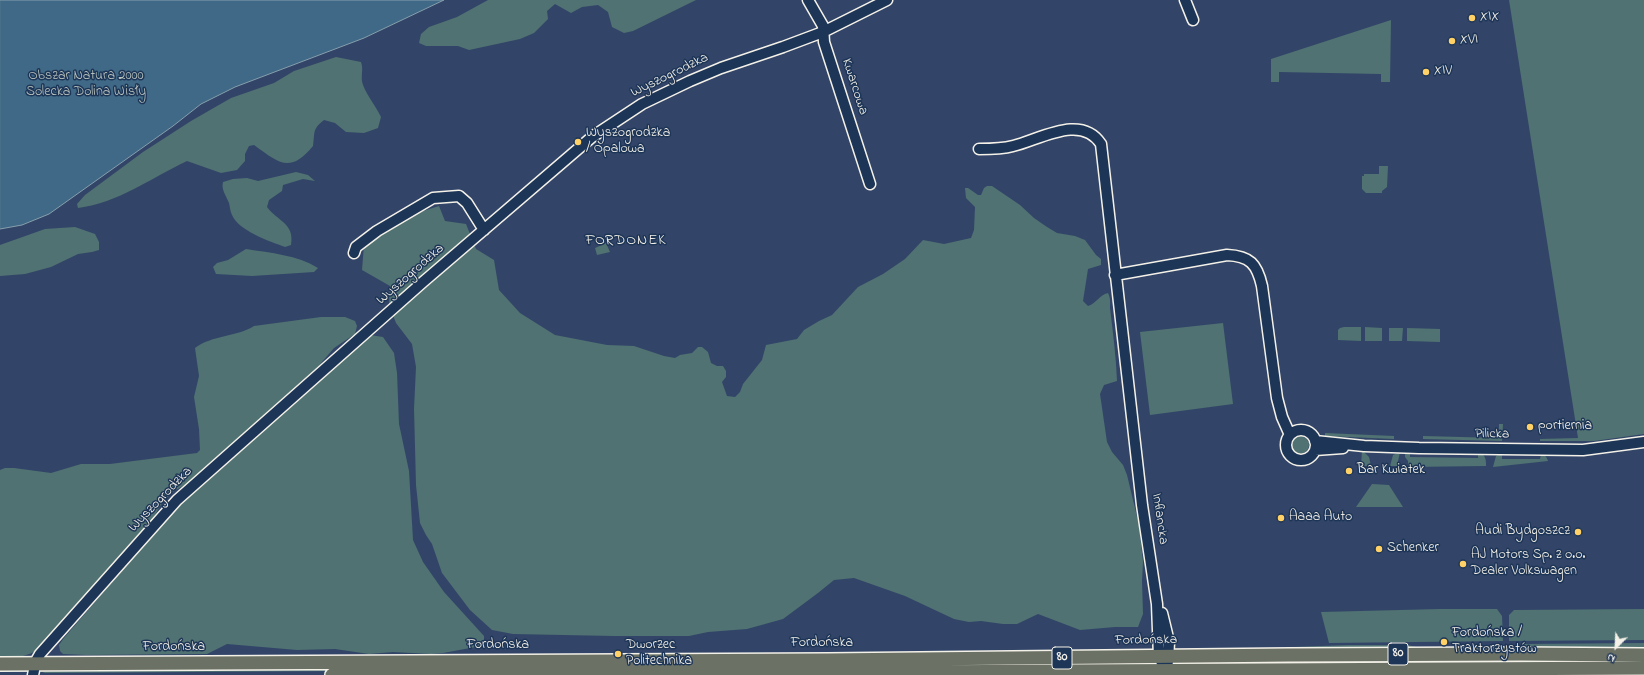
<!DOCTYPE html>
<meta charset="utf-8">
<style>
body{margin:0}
#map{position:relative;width:1644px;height:675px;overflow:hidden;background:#324568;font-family:"Indie Flower",sans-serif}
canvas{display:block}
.north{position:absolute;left:1596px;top:627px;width:40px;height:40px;-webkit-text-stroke:3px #1d3557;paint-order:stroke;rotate:204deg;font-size:11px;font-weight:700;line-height:16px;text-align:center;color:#f4f1e8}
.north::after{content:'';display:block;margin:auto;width:14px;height:18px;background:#f4f1e8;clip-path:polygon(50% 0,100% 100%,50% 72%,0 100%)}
</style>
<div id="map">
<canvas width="1644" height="675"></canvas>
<div class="north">N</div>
</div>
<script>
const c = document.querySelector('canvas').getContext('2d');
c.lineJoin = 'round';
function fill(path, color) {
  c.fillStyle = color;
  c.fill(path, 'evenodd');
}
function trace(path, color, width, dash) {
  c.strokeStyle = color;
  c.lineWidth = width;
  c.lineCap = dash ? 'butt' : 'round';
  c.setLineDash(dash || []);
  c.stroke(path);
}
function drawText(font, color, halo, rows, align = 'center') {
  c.font = font + ' "Indie Flower",sans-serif';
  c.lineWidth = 3;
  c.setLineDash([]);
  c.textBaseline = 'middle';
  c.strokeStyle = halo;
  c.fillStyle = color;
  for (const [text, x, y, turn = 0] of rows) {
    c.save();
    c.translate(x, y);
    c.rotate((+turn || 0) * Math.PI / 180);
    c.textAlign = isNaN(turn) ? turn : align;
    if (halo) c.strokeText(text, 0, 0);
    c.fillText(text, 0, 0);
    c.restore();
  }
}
fill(new Path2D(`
 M 488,0 L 696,0 L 633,31 L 624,33 L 612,27 L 608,12 L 598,5 L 582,7 L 571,13 L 555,4 L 547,11 L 548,19 L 534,33 L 520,39 L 469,50 L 458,46 L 426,46 L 419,43 L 421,34 L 429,27 L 457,17 Z
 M 1509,0 L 1644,0 L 1644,434 L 1594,441 L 1540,441 L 1540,439 L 1578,438 Z
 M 1391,20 L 1390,82 L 1381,82 L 1381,74 L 1279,72 L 1279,82 L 1271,82 L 1271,59 Z
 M 336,57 L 361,62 C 364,70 360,77 363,85 C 367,96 376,106 381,117 L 378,128 L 364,133 L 346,132 L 335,123 L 324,120 C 312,129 315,133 313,146 C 290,174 279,163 254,145 L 249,146 L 245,154 L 245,161 L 237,170 L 221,173 L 187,161 C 151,178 118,203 78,208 L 77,204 L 85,195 L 143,152 L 191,121 L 231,98 L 274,83 L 294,71 Z
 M 1379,166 L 1388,166 L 1387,187 L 1382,191 L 1382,193 L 1366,193 L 1362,189 L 1362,176 L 1364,176 L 1364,174 L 1379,174 Z
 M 296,172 L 308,175 L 315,181 L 303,179 L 283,185 L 282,191 L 269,200 L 267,207 C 277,221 295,223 291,245 L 285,247 C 269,241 239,231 232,215 C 230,211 230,207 229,203 C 226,195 221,190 223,182 L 233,179 L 247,178 L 258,181 Z
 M 987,186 L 992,186 L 1020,205 L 1034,218 L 1047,227 L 1057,233 L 1075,236 L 1085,240 L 1096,255 L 1101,259 L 1101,265 L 1088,269 L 1083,301 L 1088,306 C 1097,303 1099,295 1108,293 C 1111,299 1110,303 1110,308 C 1113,333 1116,356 1117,381 L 1104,385 L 1100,394 L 1107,442 L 1112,452 L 1123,465 L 1127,475 L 1139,525 L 1143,562 L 1142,581 L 1143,614 L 1138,627 L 1115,627 L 1080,630 L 1038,614 L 1017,624 L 1003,624 L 981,621 L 969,622 L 954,619 L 905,596 L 854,578 L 834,580 L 818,593 L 783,619 L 747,629 L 708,632 L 689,636 L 614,636 L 513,634 L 492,630 L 470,610 L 442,573 L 432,544 L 426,535 L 420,523 L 416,485 L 414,409 L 416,367 L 412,344 L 396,323 L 389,305 L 390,286 L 362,270 L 364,245 L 420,212 L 439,206 L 445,221 L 466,224 L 476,249 L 494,260 L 499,290 L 520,313 L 555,335 L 607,345 L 634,346 L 664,356 L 675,358 L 680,355 L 692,353 L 698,347 L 702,347 L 708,352 L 711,363 L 717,366 L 723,366 L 726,371 L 726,377 L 722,382 L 727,396 L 735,397 L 740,392 L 743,384 L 762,360 L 766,345 L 797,339 L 804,330 L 819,321 L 832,315 L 858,287 L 883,274 L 905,259 L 923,240 L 944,244 L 971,238 L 974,230 L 975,207 L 966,198 L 965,188 L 968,188 L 978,195 L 981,195 L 984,188 Z
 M 75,227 L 95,234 L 99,242 L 99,250 L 92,252 L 78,254 L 51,267 L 25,274 L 0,276 L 0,245 L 45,229 Z
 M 606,243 L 610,252 L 597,255 L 595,248 Z
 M 246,249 C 271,253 297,255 318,268 L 314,272 L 252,276 L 216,274 L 213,267 L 217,263 L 228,260 Z
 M 321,317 L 345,317 L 355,321 L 357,326 L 355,334 L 334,348 L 321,363 L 313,377 L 268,411 L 255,425 L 187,484 L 172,492 L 160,506 L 150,524 L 120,555 L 39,649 C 27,657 15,658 0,658 L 0,470 L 5,468 L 14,468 L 51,473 L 81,464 L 110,464 L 197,453 L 200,450 L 199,429 L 194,397 L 199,376 L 195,348 C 212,335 237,337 254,326 Z
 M 1223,323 L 1233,404 L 1150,415 L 1140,332 Z
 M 1344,327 L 1361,327 L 1361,341 L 1338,340 L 1338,330 L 1340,328 Z
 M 1365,327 L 1382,328 L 1382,341 L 1365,341 Z
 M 1389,328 L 1403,328 L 1402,341 L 1389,341 Z
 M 1407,328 L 1440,329 L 1440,342 L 1407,341 Z
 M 370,335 L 383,337 L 394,353 L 397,373 L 399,424 L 409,471 L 413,540 L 423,562 L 444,592 L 484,636 L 484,642 L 481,646 L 443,653 L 431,654 L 393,652 L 369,654 L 335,649 L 297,650 L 227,644 L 207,654 L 86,655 L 63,654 L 60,651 L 59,645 L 64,638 L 178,506 Z
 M 1499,424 L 1503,424 L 1502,441 L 1423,439 L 1423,436 L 1499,438 Z
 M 1325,433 L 1394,436 L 1394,439 L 1325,436 Z
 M1291 445a9 9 0 1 1 18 0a9 9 0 1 1-18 0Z
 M 1362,450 L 1369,457 L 1371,466 L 1361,466 Z
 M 1400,452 L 1397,466 L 1390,466 L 1393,455 Z
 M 1405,452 L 1410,452 L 1410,457 L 1478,458 L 1478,453 C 1486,454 1486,460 1486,466 L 1408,467 L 1408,461 L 1405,457 Z
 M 1502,453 L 1502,459 L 1540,459 L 1541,454 C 1544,454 1547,457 1548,461 L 1493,467 L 1496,456 Z
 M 1372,484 L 1389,485 L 1403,507 L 1356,507 Z
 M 1440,609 L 1497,609 L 1502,616 L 1503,641 L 1329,643 L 1321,612 Z
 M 1644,609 L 1644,640 L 1509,641 L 1509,615 L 1514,610 Z
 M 1644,643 L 1644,652 L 1522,649 L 1523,644 Z
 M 1348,645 L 1407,645 L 1417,647 L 1403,650 L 1296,650 L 1295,647 Z
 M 1291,659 L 1502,660 L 1502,662 L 1190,667 L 1190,663 L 1244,662 Z
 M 1524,660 L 1644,660 L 1644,664 L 1524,665 Z
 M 481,666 L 482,670 L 45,673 L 39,671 L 39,668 Z`), '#507272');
const water = new Path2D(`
 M 0,0 L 444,0 L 364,38 L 235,87 L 201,104 L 173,126 L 49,214 L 22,225 L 0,229 Z`);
fill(water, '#3f6986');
trace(water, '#879fad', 1);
const minor = new Path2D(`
 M 808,0 L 823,26 L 824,42 L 870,184
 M 1185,0 L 1193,20
 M 979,149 C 991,149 1002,149 1013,146 C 1039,140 1081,113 1101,144 L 1142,505 L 1157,604 L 1159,657 L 1166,671
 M 354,253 L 356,247 L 377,231 L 433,198 L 459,196 L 467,203 L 484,230
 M 1115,275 L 1227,255 C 1250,256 1257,264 1262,286 L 1277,398 L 1282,417 L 1290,435
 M1286 445a15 15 0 1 1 30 0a15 15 0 1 1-30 0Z
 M 1315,441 L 1364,446 L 1419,448 L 1583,450 L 1644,442
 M 1315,450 L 1343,448
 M 1162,613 L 1169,642 L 1168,662
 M 33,675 L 36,661 L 40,654 L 177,500 L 423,282 L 592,137 L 642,104 L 690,81 L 721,68 L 783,47 L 823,32 L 887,0`);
const major = new Path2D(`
 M 0,664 L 828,660 L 1289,655 L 1521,654 L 1644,655
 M 332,675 L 1644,668`);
trace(minor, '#f4f1e8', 13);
trace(major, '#f4f1e8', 16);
trace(minor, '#1d3557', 10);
trace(major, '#6b7165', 13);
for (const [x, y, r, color] of [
 [1472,18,4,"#ffd166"],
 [1452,41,4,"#ffd166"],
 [1426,72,4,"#ffd166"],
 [578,142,4,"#ffd166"],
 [1530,427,4,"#ffd166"],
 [1349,471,4,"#ffd166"],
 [1281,518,4,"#ffd166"],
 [1578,532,4,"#ffd166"],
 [1379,549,4,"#ffd166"],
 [1463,564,4,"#ffd166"],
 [1444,642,4,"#ffd166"],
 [618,654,4,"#ffd166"]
]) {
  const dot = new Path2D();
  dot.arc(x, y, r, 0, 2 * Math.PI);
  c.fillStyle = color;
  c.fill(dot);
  trace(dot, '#1d3557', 1.5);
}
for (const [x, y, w] of [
 [1398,654,20],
 [1062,658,20]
]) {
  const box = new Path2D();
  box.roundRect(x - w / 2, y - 11, w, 22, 3);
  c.fillStyle = '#1d3557';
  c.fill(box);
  trace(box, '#f4f1e8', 1);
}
drawText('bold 13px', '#f4f1e8', null, [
 ["80",1398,654],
 ["80",1062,658]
]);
drawText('14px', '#f4f1e8', '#1d3557', [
 ["XIX",1480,18],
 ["XVI",1460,41],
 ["XIV",1434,72],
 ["Wyszogrodzka",586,134],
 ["/ Opalowa",586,150],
 ["portiernia",1538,427],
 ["Bar Kwiatek",1357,471],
 ["Aaaa Auto",1289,518],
 ["Audi Bydgoszcz",1570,532,"right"],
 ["Schenker",1387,549],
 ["AJ Motors Sp. z o.o.",1471,556],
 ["Dealer Volkswagen",1471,572],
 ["Fordońska /",1452,634],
 ["Traktorzystów",1452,650],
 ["Dworzec",626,646],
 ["Politechnika",626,662]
], 'left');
drawText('14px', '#f4f1e8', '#1d3557', [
 ["Wyszogrodzka",670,76,-26],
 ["Kwarcowa",854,87,72],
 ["Wyszogrodzka",411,275,-41],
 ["Pilicka",1492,435,1],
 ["Wyszogrodzka",161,500,-46],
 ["Inflancka",1159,519,82],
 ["Fordońska",1146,641,-1],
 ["Fordońska",822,644],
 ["Fordońska",498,646],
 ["Fordońska",174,648]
]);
drawText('14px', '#bbc5bf', '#1d3557', [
 ["Obszar Natura 2000",86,77],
 ["Solecka Dolina Wisły",86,93]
]);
c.letterSpacing = '1px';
drawText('15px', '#f4f1e8', '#1d3557', [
 ["FORDONEK",626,242]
]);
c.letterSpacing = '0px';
</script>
